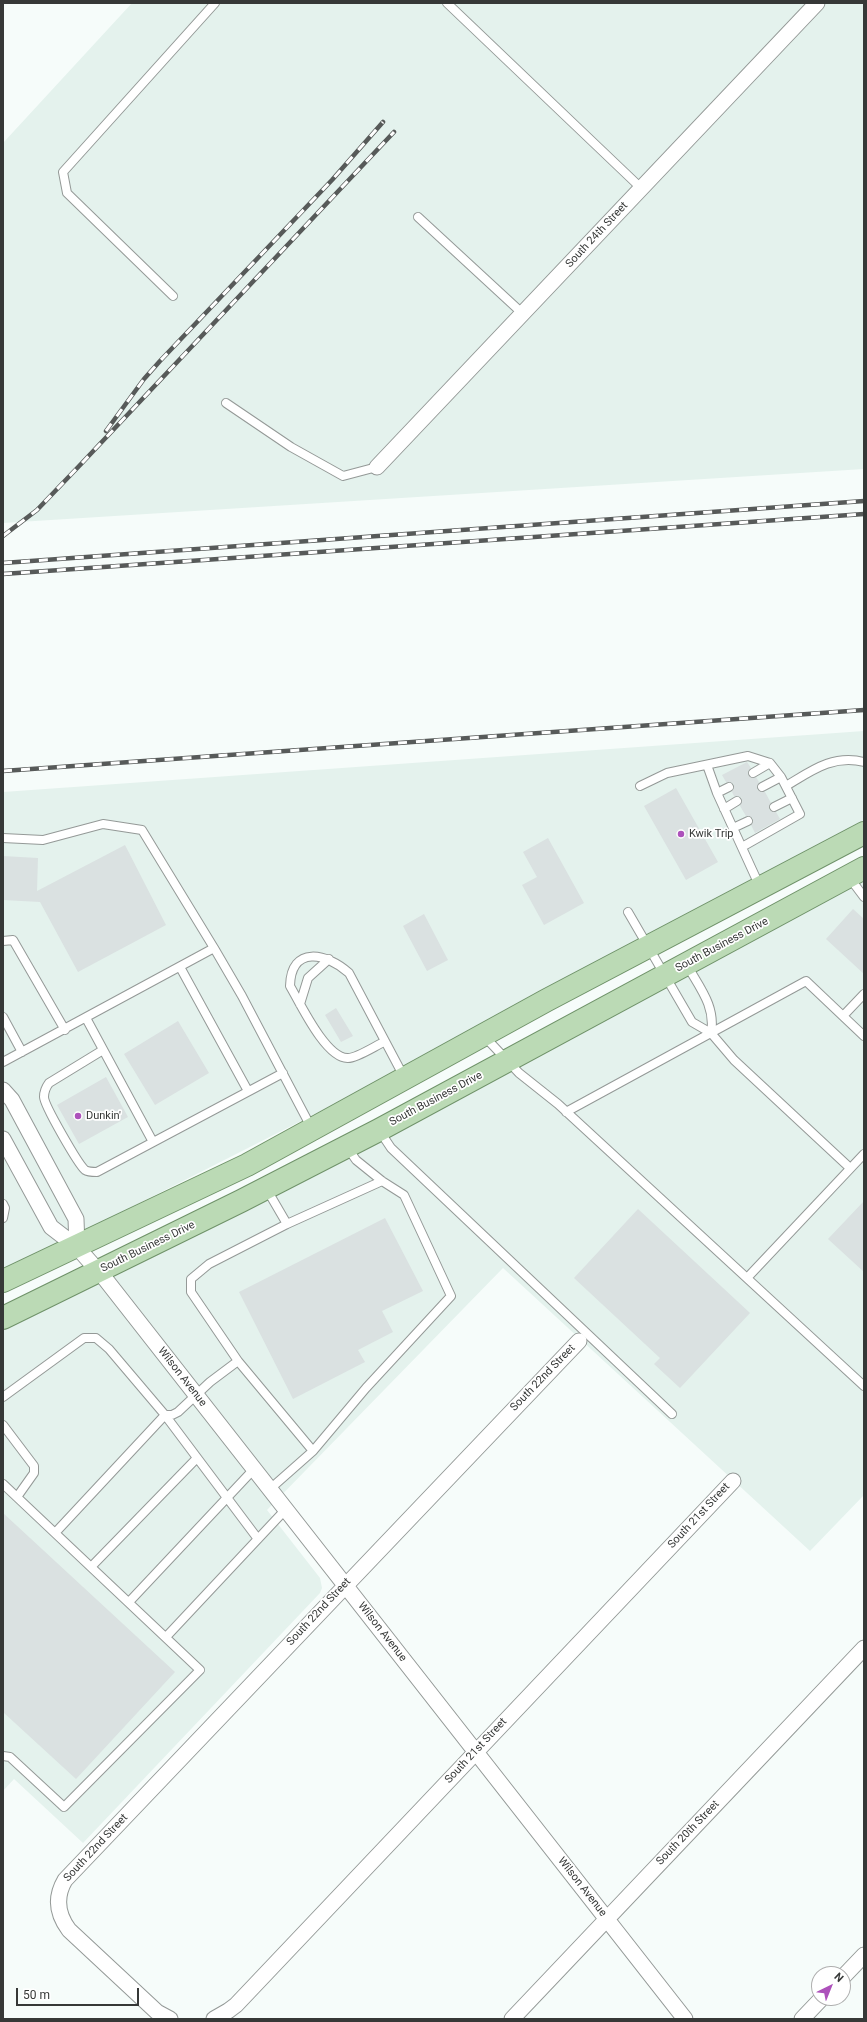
<!DOCTYPE html>
<style>
body{margin:0}
#map{position:relative;width:867px;height:2022px;overflow:hidden;background:#f6fcfa;font-family:Roboto,sans-serif}
canvas{display:block}
.frame{position:absolute;inset:0;border:4px solid #363837;pointer-events:none}
.north{position:absolute;left:811px;top:1966px;width:40px;height:40px;box-sizing:border-box;background:#fff;border:1px solid #afafaf;border-radius:50%;rotate:43deg;font-size:11px;font-weight:700;line-height:16px;text-align:center;color:#363837}
.north::after{content:'';display:block;margin:auto;width:14px;height:18px;background:#ad51bb;clip-path:polygon(50% 0,100% 100%,50% 72%,0 100%)}
.scale{position:absolute;left:16px;top:1988px;width:123px;height:18px;box-sizing:border-box;border:2px solid #363837;border-top:0;padding-left:5px;font-size:12px;line-height:14px;white-space:nowrap;color:#363837;-webkit-text-stroke:3px #fff;paint-order:stroke}
</style>
<div id="map">
<canvas width="867" height="2022"></canvas>
<div class="frame"></div>
<div class="north">N</div>
<div class="scale">50 m</div>
</div>
<script>
const c = document.querySelector('canvas').getContext('2d');
c.lineJoin = 'round';
function fill(path, color) {
  c.fillStyle = color;
  c.fill(path, 'evenodd');
}
function trace(path, color, width, dash) {
  c.strokeStyle = color;
  c.lineWidth = width;
  c.lineCap = dash ? 'butt' : 'round';
  c.setLineDash(dash || []);
  c.stroke(path);
}
function drawText(font, color, halo, rows, align = 'center') {
  c.font = font + ' Roboto,sans-serif';
  c.lineWidth = 3.5;
  c.setLineDash([]);
  c.textBaseline = 'middle';
  c.strokeStyle = halo;
  c.fillStyle = color;
  for (const [text, x, y, turn = 0] of rows) {
    c.save();
    c.translate(x, y);
    c.rotate((+turn || 0) * Math.PI / 180);
    c.textAlign = isNaN(turn) ? turn : align;
    if (halo) c.strokeText(text, 0, 0);
    c.fillText(text, 0, 0);
    c.restore();
  }
}
fill(new Path2D(`
 M 132,3 L 864,3 L 864,469 L 3,523 L 3,143 Z
 M 864,731 L 864,820 L 372,1085 L 116,1215 L 3,1270 L 3,792 Z
 M 864,878 L 864,1495 L 810,1551 L 503,1268 L 267,1510 L 320,1578 L 322,1588 L 320,1593 L 83,1843 L 14,1779 L 3,1791 L 3,1328 Z`), '#e4f2ed');
fill(new Path2D(`
 M 747,762 L 751,768 L 748,771 L 748,775 L 753,778 L 756,777 L 759,782 L 757,786 L 757,790 L 761,792 L 765,792 L 771,803 L 769,806 L 769,810 L 776,812 L 780,819 L 755,833 L 751,825 L 753,822 L 753,818 L 746,816 L 740,806 L 742,798 L 739,796 L 734,796 L 732,792 L 734,788 L 734,784 L 730,782 L 726,782 L 722,775 Z
 M 676,788 L 718,862 L 686,880 L 644,806 Z
 M 548,838 L 584,903 L 544,925 L 522,885 L 537,877 L 523,852 Z
 M 125,845 L 166,925 L 78,972 L 40,902 L 3,900 L 3,856 L 38,858 L 37,891 Z
 M 853,909 L 864,919 L 864,974 L 826,939 Z
 M 424,914 L 448,960 L 427,971 L 403,926 Z
 M 336,1008 L 353,1036 L 341,1042 L 325,1015 Z
 M 178,1021 L 209,1073 L 155,1105 L 124,1054 Z
 M 106,1077 L 128,1117 L 79,1144 L 57,1105 Z
 M 864,1201 L 864,1272 L 828,1239 Z
 M 638,1209 L 750,1313 L 680,1388 L 654,1364 L 660,1358 L 574,1278 Z
 M 385,1218 L 423,1291 L 382,1311 L 393,1332 L 358,1350 L 365,1362 L 293,1399 L 239,1292 Z
 M 3,1513 L 175,1672 L 76,1779 L 3,1712 Z`), '#dae1e1');
const service = new Path2D(`
 M 447,3 L 641,188
 M 418,217 L 522,313
 M 173,296 L 67,193 L 63,172 L 215,3
 M 226,403 L 291,447 L 343,476 L 377,467
 M 707,765 L 717,793
 M 753,773 L 770,763
 M 640,786 L 667,773 L 748,756 L 770,763 L 781,777 L 800,814 L 742,847
 M 786,786 C 811,771 833,754 864,762
 M 729,787 L 717,793 L 760,887
 M 762,787 L 781,777
 M 774,807 L 792,798
 M 724,809 L 737,801
 M 733,828 L 748,821
 M 3,838 L 43,840 L 103,824 L 142,830 L 214,948
 M 849,877 L 864,897
 M 628,912 L 692,1022 L 711,1033 L 734,1060 L 850,1168
 M 3,941 L 13,940 L 65,1030
 M 687,965 C 699,987 716,1006 711,1033
 M 180,967 L 248,1091
 M 300,1004 L 308,978 L 329,959
 M 843,1016 L 864,994
 M 3,1017 L 22,1052
 M 86,1018 L 153,1142
 M 484,1036 L 519,1073 L 558,1104 L 864,1386
 M 384,1042 C 375,1046 357,1058 348,1058 C 326,1059 300,1003 290,986 C 291,945 327,953 349,973 L 404,1077
 M 103,1050 L 49,1083 C 46,1087 44,1091 44,1097 C 44,1105 78,1164 85,1170 C 88,1172 93,1172 97,1172 L 283,1073
 M 3,1062 L 214,948 L 242,996 L 312,1129
 M 566,1112 L 806,981 L 864,1036
 M 379,1130 L 391,1148 L 672,1414
 M 3,1204 L 5,1208 L 3,1218
 M 287,1224 L 382,1181
 M 747,1278 L 864,1154
 M 238,1361 L 191,1292 L 191,1279 L 209,1264 L 287,1224 L 266,1188
 M 3,1397 L 84,1338 L 96,1338 L 109,1349 L 165,1415 L 172,1415 L 178,1412 L 210,1382 L 238,1361 L 313,1451
 M 3,1425 L 34,1466 L 34,1473 L 17,1497
 M 3,1484 L 200,1670 L 64,1807 L 10,1757 L 3,1756
 M 270,1489 L 313,1451 L 366,1388 L 451,1296 L 404,1195 L 382,1181 L 356,1160 L 347,1147
 M 55,1533 L 165,1415 L 258,1539
 M 91,1567 L 197,1458
 M 129,1602 L 254,1469
 M 166,1637 L 286,1509`);
const minor = new Path2D(`
 M 377,467 L 817,3
 M 3,1090 L 12,1100 L 76,1219 L 77,1247
 M 3,1139 L 51,1227 L 77,1247 L 106,1280 L 685,2019
 M 843,1977 L 864,1955
 M 170,2019 L 157,2012 L 69,1930 C 57,1914 55,1897 65,1880 L 579,1341
 M 214,2019 L 228,2011 L 236,2005 L 733,1481
 M 512,2019 L 864,1648
 M 802,2019 L 822,1998`);
const primary = new Path2D(`
 M 3,1281 L 247,1165 L 547,1000 L 864,833
 M 3,1318 L 241,1201 L 379,1130 L 864,868`);
trace(service, '#949997', 10);
trace(minor, '#949997', 17);
trace(primary, '#6f9269', 24);
trace(service, '#fff', 8);
trace(minor, '#fff', 15);
trace(primary, '#bbdab5', 22);
const rail = new Path2D(`
 M 106,431 L 144,379 L 160,361 L 332,180 L 383,122
 M 3,536 L 37,510 L 82,463 L 394,132
 M 3,563 L 864,501
 M 3,574 L 864,514
 M 3,771 L 864,710`);
trace(rail, '#575a59', 4.5);
trace(rail, '#fff', 3, [9]);
for (const [x, y, r, color] of [
 [681,834,4,"#ad51bb"],
 [78,1116,4,"#ad51bb"]
]) {
  const dot = new Path2D();
  dot.arc(x, y, r, 0, 2 * Math.PI);
  c.fillStyle = color;
  c.fill(dot);
  trace(dot, '#fff', 1.5);
}
drawText('11px', '#363837', '#fff', [
 ["South 24th Street",597,235,-47],
 ["South Business Drive",722,945,-28],
 ["South Business Drive",436,1099,-28],
 ["South Business Drive",148,1247,-26],
 ["Wilson Avenue",182,1377,52],
 ["South 22nd Street",543,1378,-46],
 ["South 21st Street",699,1516,-47],
 ["South 22nd Street",319,1612,-47],
 ["Wilson Avenue",382,1632,52],
 ["South 21st Street",476,1751,-47],
 ["South 20th Street",688,1833,-46],
 ["South 22nd Street",96,1848,-47],
 ["Wilson Avenue",582,1887,52]
]);
drawText('11px', '#363837', '#fff', [
 ["Kwik Trip",689,834],
 ["Dunkin'",86,1116]
], 'left');
</script>
